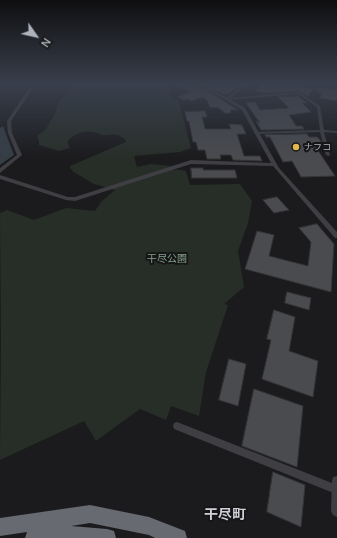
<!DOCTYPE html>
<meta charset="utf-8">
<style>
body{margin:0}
#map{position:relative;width:337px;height:538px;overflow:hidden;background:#1b1b1d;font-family:Manrope,sans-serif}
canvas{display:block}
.north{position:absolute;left:16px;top:16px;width:40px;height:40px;-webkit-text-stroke:3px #161618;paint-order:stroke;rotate:124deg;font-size:11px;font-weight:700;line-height:16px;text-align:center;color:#aeb2bb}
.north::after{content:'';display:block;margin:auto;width:14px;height:18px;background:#aeb2bb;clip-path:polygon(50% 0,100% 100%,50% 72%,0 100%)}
</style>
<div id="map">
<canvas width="337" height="538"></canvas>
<div class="north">N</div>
</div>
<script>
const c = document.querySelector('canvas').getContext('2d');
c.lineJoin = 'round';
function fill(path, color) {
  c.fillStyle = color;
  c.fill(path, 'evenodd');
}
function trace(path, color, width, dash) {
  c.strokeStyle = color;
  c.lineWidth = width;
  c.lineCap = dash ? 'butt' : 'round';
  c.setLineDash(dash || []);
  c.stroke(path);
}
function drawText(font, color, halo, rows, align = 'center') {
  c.font = font + ' Manrope,"Noto Sans JP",sans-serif';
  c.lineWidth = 4;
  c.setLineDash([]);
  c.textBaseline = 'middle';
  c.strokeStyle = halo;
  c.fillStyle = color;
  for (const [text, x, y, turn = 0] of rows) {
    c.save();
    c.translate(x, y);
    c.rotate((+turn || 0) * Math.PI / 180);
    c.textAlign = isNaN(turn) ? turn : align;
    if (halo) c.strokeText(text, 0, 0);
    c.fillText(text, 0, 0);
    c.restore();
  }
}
fill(new Path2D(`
 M 77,84 L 165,84 L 170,88 L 169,94 L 179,102 L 191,148 L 180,152 L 134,156 L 137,167 L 151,164 L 172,166 L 161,170 C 170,171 178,168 186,171 L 190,185 L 240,184 L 252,201 L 248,223 L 238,251 L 244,287 L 224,304 L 228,305 L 206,372 L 199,416 L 171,406 L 166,420 L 140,409 L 96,441 L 84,421 L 0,460 L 1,340 L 0,213 L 7,210 L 34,220 L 66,208 L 95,211 L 101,202 L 115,190 L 94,184 L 72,171 L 73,171 L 70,168 L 70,166 L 126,142 L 124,138 C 111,131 114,136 103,135 C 100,135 97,132 93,132 C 84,130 73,134 67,142 L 70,148 L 59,151 L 39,145 L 39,141 L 37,136 L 46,129 L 56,112 L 58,103 Z`), '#272e28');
fill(new Path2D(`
 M 3,126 L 14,155 L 0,165 L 0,128 Z`), '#353d45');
const building = new Path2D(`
 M 175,84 L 191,84 L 216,96 L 238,110 L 230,110 L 231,113 L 224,113 L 223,111 L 217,107 L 210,108 L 207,100 L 203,97 L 191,101 L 188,99 L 184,100 L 178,97 L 191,92 Z
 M 201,84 L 243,84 L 230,93 L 224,94 Z
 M 262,84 L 304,84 L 302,87 L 313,89 L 308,96 L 299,91 L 273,93 L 272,92 L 267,93 L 255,91 Z
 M 319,87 L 337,90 L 337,101 L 320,98 L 322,93 L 316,92 Z
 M 298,96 L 307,103 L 302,103 L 311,112 L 289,115 L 296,126 L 302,126 L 304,129 L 261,130 L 256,121 L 260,123 L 246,103 L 255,102 L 260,110 L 289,108 L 278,97 Z
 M 205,111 L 207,117 L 202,117 L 205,129 L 231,129 L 229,124 L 242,125 L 246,134 L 237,134 L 244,156 L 260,156 L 262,161 L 233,160 L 231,155 L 220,155 L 221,159 L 207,159 L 205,150 L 198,150 L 196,142 L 193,142 L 189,121 L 187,121 L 185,112 Z
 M 307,134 L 309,137 L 317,137 L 321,141 L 321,143 L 313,143 L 335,176 L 301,177 L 292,161 L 283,162 L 270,137 L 266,137 L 265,135 Z
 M 191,168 L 203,168 L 203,170 L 235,170 L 237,178 L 192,178 Z
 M 277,197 L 289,210 L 274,213 L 263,200 Z
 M 317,224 L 334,244 L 331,292 L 245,269 L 257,231 L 274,235 L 269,256 L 308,266 L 311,242 L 299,228 Z
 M 287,292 L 311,298 L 309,310 L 285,303 Z
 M 274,310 L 295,317 L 289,351 L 318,361 L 313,397 L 262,379 L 271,340 L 267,339 Z
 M 229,359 L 246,364 L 238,406 L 219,400 Z
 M 254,389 L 303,406 L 297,467 L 242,446 Z
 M 273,472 L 305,485 L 301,527 L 267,512 Z`);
fill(building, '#4a4b4f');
trace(building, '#353538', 1);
fill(new Path2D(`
 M 245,84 L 249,84 L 230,98 L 299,92 L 320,106 L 324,130 L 337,131 L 337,133 L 324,132 L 330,155 L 329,156 L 326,155 L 320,132 L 255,134 L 254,133 L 256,132 L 320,130 L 317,107 L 298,94 L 226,100 L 227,97 Z
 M 177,422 L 337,485 L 337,493 L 336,494 L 174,429 L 173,426 L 174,423 Z`), '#3e3e43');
fill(new Path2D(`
 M 32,84 L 36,84 L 11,121 L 12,133 L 22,155 L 0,173 L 0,168 L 17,155 L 8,133 L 7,121 Z
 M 192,84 L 197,84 L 219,93 L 245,108 L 279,168 L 337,232 L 337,238 L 335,238 L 273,166 L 191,164 L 75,201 L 66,200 L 0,179 L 0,175 L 68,197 L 75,197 L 191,160 L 271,163 L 242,110 L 217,95 Z
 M 337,476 L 337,517 L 333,515 L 331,511 L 332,481 L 333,477 Z`), '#3e3e43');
fill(new Path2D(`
 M 90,505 L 149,517 L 185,531 L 187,538 L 155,538 L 149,535 L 90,523 L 71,526 L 107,529 L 114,531 L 116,538 L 25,538 L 27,532 L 0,536 L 0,518 Z`), '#686a72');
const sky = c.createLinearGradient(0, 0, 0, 159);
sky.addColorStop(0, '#0f0f10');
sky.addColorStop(0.53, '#393f4c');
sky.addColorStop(1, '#393f4c00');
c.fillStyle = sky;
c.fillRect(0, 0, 337, 159);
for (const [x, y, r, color] of [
 [296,147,4,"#e2b84d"]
]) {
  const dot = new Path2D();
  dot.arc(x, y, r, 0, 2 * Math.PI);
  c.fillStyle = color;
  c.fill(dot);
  trace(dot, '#161618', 1.5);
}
drawText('9px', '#aeb2bb', '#161618', [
 ["ナフコ",304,147]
], 'left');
drawText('10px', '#87a48b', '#161618', [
 ["干尽公園",167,259]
]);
drawText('bold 14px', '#cfd1d7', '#161618', [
 ["干尽町",225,515]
]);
</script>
